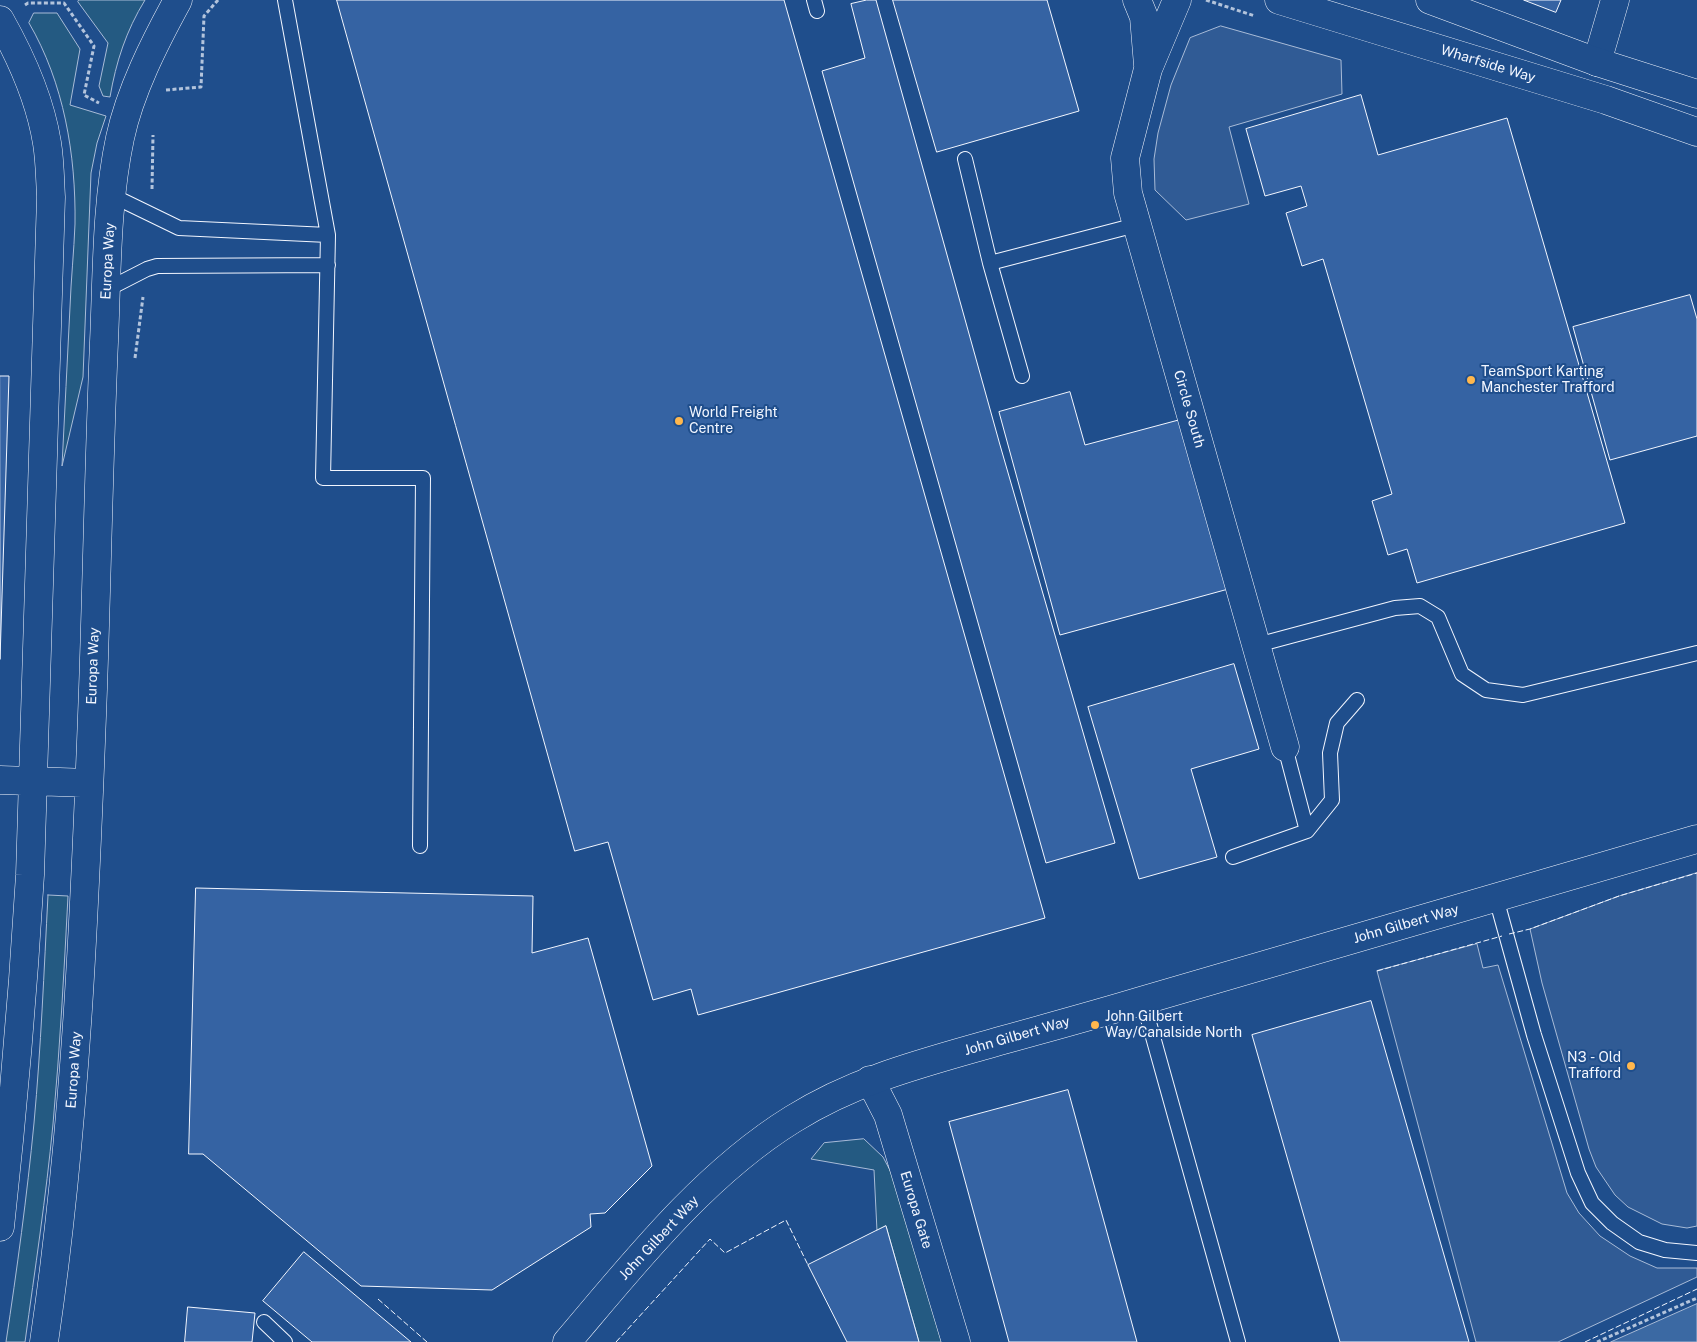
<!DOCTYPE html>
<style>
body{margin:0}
canvas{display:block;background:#1f4e8c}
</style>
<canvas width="1697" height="1342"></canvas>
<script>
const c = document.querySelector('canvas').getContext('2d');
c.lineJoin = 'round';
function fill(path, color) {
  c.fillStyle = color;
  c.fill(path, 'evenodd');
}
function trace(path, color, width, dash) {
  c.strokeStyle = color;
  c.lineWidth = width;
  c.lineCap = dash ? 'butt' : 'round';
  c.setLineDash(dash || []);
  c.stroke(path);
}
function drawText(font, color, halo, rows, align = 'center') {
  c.font = font + ' "Public Sans",sans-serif';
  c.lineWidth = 4;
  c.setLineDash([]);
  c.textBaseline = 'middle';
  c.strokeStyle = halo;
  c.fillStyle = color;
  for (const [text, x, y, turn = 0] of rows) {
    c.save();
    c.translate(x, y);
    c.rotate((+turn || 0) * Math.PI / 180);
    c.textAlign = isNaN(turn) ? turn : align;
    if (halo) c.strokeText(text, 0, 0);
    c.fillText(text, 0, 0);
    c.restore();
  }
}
const green = new Path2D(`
 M 79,0 L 145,0 C 126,31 116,62 110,97 L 103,96 L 99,86 L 108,43 L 78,2 Z
 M 34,13 L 57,13 L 80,49 L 70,105 L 106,116 L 97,143 L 91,173 L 83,377 L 62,466 C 65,413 67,360 70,307 C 71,279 74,251 75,224 C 76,155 64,83 29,23 Z
 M 48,895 L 68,896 C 64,972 60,1048 53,1124 C 46,1197 35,1269 25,1342 L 6,1342 C 17,1269 27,1196 34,1123 C 41,1047 44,971 48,895 Z
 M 864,1139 L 883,1157 L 893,1176 L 942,1342 L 919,1342 L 886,1226 L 877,1231 L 874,1170 L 811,1159 L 824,1143 Z`);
fill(green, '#245a82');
trace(green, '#a8bbd7', 1);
const parking = new Path2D(`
 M 1221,26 L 1341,60 L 1342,94 L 1229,127 L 1249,204 L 1186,220 L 1155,190 L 1154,159 L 1158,133 L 1171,85 L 1190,38 Z
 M 1697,873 L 1697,1226 L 1687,1228 L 1662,1224 L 1628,1207 L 1615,1195 L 1596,1167 L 1589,1149 L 1542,983 L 1530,929 L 1619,896 Z
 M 1477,944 L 1483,968 L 1498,965 L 1567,1193 L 1579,1213 L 1600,1236 L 1630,1256 L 1657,1268 L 1697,1268 L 1697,1277 L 1558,1342 L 1476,1342 L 1377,971 Z`);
fill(parking, '#305b95');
trace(parking, '#a8bbd7', 1);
const water = new Path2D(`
 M 1697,1304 L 1697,1342 L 1611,1342 Z`);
fill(water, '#3b69a3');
trace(water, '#a8bbd7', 1);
const building = new Path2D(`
 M 337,0 L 784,0 L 1045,918 L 698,1015 L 691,989 L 653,1000 L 608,842 L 575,851 Z
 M 867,0 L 876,0 L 1000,445 L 1115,843 L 1046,863 L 822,71 L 865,58 L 851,4 Z
 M 893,0 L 1047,0 L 1079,111 L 937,152 Z
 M 1524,0 L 1561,0 L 1556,12 Z
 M 1361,95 L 1378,155 L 1507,118 L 1625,523 L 1417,583 L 1407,549 L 1388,555 L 1372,501 L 1392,494 L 1323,259 L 1302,266 L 1286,213 L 1307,206 L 1301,186 L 1265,196 L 1246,129 Z
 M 1690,295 L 1697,319 L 1697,436 L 1610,460 L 1573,327 Z
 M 0,376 L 9,376 L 0,659 Z
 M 1070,392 L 1085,445 L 1186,418 L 1232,588 L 1060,635 L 999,412 Z
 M 1234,664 L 1259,749 L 1191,769 L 1217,857 L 1139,879 L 1088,707 Z
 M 196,888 L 533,896 L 532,953 L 588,938 L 652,1166 L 605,1213 L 590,1214 L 591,1227 L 492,1290 L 361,1286 L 203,1154 L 189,1154 Z
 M 1371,1001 L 1469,1342 L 1340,1342 L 1252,1035 Z
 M 1068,1090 L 1137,1342 L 1009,1342 L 949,1122 Z
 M 886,1226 L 919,1342 L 847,1342 L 808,1265 Z
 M 304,1252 L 411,1342 L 312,1342 L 263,1301 Z
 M 188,1307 L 255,1313 L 252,1342 L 185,1342 Z`);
fill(building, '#3563a3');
trace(building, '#f2f6ff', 1);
const lane = new Path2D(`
 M 285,0 L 328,235 L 323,478 L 423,478 L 420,846
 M 814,0 L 817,11
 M 965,159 L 990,263 L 1022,376
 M 111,195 L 179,228 L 328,235
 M 990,263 L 1136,225
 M 106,290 L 147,269 L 157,266 L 328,265
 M 1257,645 L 1395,608 L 1420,606 L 1438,617 L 1462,674 L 1486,690 L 1523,695 L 1697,653
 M 1285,747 L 1307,831
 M 1233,857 L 1307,831 L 1332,800 L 1330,753 L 1337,723 L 1357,700
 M 1496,898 L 1534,1035 L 1578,1173 L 1592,1203 L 1612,1223 L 1639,1242 L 1665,1250 L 1697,1253
 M 1143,1001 L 1238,1342
 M 264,1322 L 285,1342`);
const street = new Path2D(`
 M 1137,0 L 1144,17 L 1148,65
 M 1177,0 L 1148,69 L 1125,158 L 1128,193 L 1285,747
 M 1597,62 L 1615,0
 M 870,1080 L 888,1115 L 956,1342`);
const secondary = new Path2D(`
 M 0,20 C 22,59 40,99 47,143 C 50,161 50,180 51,197 L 30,875 C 23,993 13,1110 0,1227
 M 0,780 L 89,783
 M 44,1342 C 76,1126 85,908 93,689 C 97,573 99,458 104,342 C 107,274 106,204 120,138 C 130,91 155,42 178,0
 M 567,1342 C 634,1263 704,1174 793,1119 C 852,1082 915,1065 982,1046 C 1035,1031 1088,1017 1141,1001 C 1327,948 1512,893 1697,839`);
const highway = new Path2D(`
 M 1279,0 L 1606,100 L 1697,132
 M 1430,0 L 1597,62 L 1697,94`);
trace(lane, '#f2f6ff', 16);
trace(street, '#f2f6ff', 29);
trace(secondary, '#f2f6ff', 29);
trace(highway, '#f2f6ff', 29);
trace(new Path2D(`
 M 1206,0 L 1255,16
 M 25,5 L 28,3 L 64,3 L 94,46 L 84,95 L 99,103
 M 166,90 L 201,87 L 204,16 L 218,0
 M 152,189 L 153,135
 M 135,358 L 143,297
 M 1597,1342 L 1697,1298`), '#b3c4dc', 3, [4, 2.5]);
trace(lane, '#1f4e8c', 14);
trace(street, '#1f4e8c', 28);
trace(secondary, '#1f4e8c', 28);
trace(highway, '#1f4e8c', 28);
trace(new Path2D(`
 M 1509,934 L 1530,929 L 1619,896 L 1697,873
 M 1377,971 L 1502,936
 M 378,1299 L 427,1342
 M 616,1342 L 710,1239 L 725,1253 L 786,1220 L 808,1265
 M 1585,1342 L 1697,1289`), '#f2f6ff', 1, [6, 2.5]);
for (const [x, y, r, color] of [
 [1471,380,5,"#ffb74d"],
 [679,421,5,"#ffb74d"],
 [1095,1025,5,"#ffb74d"],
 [1631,1066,5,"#ffb74d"]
]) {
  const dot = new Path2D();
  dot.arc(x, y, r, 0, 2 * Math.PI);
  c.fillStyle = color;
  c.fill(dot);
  trace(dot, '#1f4e8c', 2);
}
drawText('14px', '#f2f6ff', '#1f4e8c', [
 ["Wharfside Way",1488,64,17],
 ["Europa Way",108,261,-87],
 ["Circle South",1189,409,74],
 ["Europa Way",93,666,-88],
 ["John Gilbert Way",1406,924,-16],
 ["John Gilbert Way",1017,1036,-16],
 ["Europa Way",74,1070,-86],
 ["Europa Gate",916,1210,73],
 ["John Gilbert Way",659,1238,-47]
]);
drawText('14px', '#f2f6ff', '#1f4e8c', [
 ["TeamSport Karting",1481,372],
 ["Manchester Trafford",1481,388],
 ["World Freight",689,413],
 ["Centre",689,429],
 ["John Gilbert",1105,1017],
 ["Way/Canalside North",1105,1033],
 ["N3 - Old",1621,1058,"right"],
 ["Trafford",1621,1074,"right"]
], 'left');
</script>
